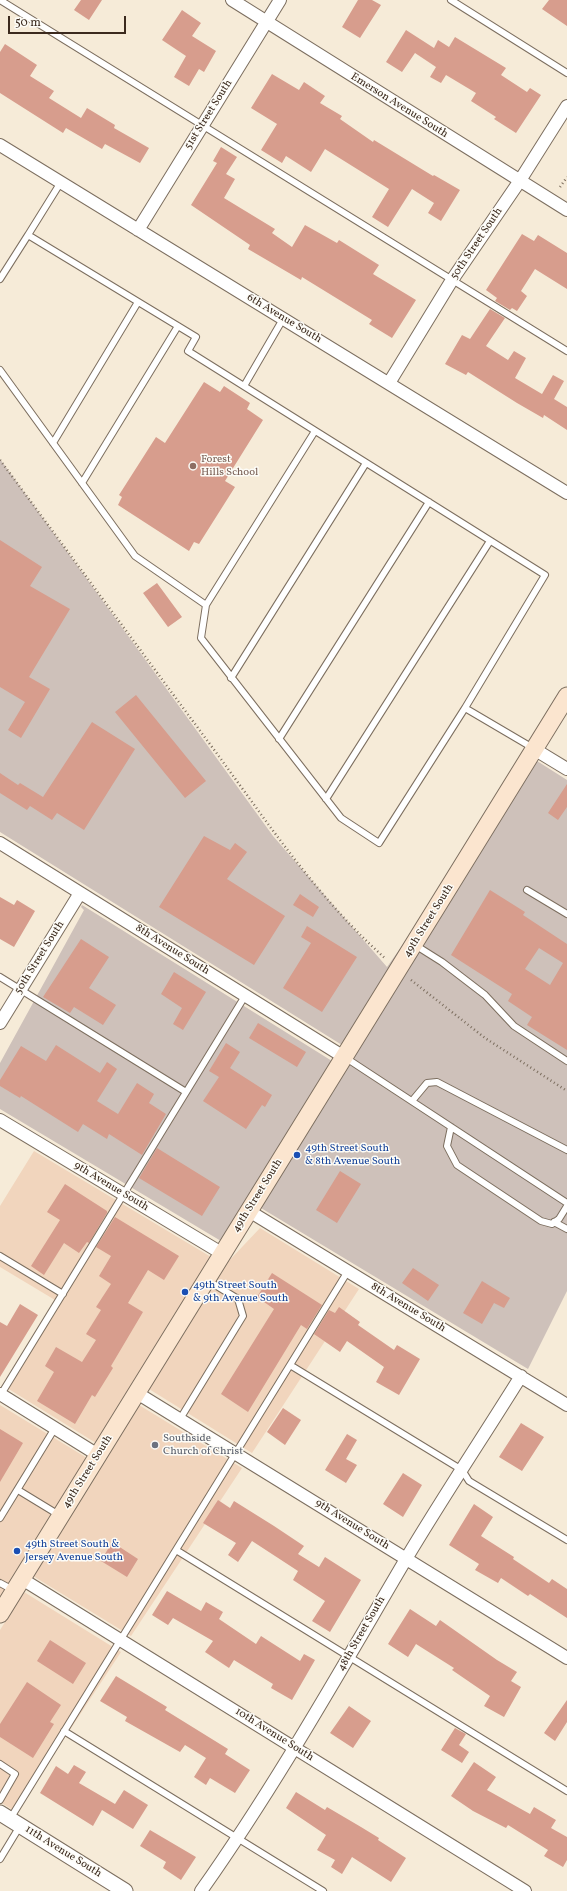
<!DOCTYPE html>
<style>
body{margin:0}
#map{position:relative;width:567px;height:1891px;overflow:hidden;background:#f6ebd8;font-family:Vollkorn,serif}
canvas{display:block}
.scale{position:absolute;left:8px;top:16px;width:118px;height:18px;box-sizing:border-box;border:2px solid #3b2a1e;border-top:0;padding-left:5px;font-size:12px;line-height:14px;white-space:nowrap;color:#3b2a1e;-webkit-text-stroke:3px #fdfcf7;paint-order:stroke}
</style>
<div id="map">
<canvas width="567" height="1891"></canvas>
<div class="scale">50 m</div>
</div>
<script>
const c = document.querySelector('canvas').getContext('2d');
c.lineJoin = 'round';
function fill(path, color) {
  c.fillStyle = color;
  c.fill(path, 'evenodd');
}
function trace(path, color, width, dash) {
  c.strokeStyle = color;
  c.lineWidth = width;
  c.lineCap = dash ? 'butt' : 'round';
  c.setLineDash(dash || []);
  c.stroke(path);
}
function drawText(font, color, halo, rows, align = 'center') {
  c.font = font + ' Vollkorn,serif';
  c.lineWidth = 3;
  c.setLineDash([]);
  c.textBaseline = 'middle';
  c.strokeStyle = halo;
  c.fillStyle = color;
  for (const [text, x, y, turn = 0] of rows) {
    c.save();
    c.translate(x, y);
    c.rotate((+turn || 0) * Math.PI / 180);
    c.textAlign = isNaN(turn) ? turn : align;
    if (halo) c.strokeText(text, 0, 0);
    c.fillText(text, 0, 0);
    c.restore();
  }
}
fill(new Path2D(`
 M 34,1151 L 211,1257 L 96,1443 L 7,1388 L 55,1300 L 0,1267 L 0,1206 Z
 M 260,1228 L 359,1289 L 252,1453 L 149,1389 L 225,1265 Z
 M 0,1405 L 87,1458 L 0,1599 Z
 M 139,1405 L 242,1468 L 131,1636 L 33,1576 Z
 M 24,1592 L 121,1652 L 16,1812 L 0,1802 L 0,1630 Z`), '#f1d5bd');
fill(new Path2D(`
 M 0,459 L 273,836 L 387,967 L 416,926 L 342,1045 L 0,832 Z
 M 537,761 L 567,780 L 567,1291 L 528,1369 L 261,1208 Z
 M 82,905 L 332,1061 L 221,1241 L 0,1109 L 0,1063 L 84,910 L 81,907 Z`), '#cec1ba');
fill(new Path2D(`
 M 81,0 L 102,0 L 89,20 L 74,10 Z
 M 358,0 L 372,0 L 381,5 L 360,38 L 342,27 Z
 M 549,0 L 567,0 L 567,26 L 542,9 Z
 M 182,10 L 201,23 L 192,36 L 216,51 L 204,72 L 199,69 L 189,86 L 174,77 L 186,56 L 162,40 Z
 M 406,30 L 434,48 L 438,40 L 449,47 L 455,37 L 506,68 L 501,75 L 527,92 L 530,88 L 541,95 L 516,133 L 494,119 L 496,117 L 471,101 L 476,93 L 446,75 L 441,83 L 430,77 L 436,67 L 415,53 L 402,72 L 386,62 Z
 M 5,44 L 37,65 L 30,76 L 54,91 L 49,98 L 81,118 L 87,108 L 115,125 L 114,128 L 149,148 L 140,163 L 105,144 L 102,149 L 66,128 L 63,133 L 0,93 L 0,52 Z
 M 272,74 L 299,90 L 304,82 L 325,96 L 320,103 L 342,116 L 340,119 L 373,142 L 374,140 L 433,176 L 434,175 L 460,190 L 441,221 L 428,213 L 434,203 L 412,189 L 388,227 L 372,217 L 389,189 L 325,149 L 311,172 L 286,156 L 282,163 L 261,150 L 277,124 L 251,108 Z
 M 221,147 L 237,157 L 226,174 L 235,179 L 224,198 L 275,229 L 272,233 L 292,247 L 305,225 L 337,243 L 339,240 L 379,265 L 373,274 L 416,300 L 392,338 L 369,324 L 372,320 L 302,277 L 301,280 L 248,249 L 250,245 L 191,205 L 217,163 L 213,161 Z
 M 522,234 L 534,241 L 538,235 L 567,253 L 567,289 L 535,269 L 521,291 L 527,296 L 517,311 L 512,308 L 510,310 L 495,301 L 497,298 L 486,290 Z
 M 490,309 L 505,318 L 486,346 L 508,360 L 514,351 L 526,358 L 515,378 L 542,394 L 553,375 L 564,381 L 554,399 L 567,407 L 567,430 L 544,415 L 543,418 L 517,403 L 468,372 L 466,375 L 445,364 L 462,335 L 470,339 Z
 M 204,382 L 220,392 L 224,386 L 250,403 L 247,409 L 263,420 L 225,481 L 235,487 L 199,544 L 194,542 L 189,551 L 118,505 L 122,497 L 119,495 L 156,437 L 165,443 Z
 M 0,540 L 42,567 L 30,586 L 70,609 L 29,677 L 50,689 L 21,738 L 8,730 L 25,702 L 0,687 Z
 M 157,583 L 182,617 L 168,627 L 143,593 Z
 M 136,695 L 206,781 L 185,798 L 115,712 Z
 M 92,722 L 135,749 L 84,830 L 57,813 L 52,820 L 30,806 L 27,810 L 0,793 L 0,773 L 18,785 L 20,783 L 43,797 Z
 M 567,784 L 567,807 L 558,820 L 548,813 Z
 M 204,836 L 230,850 L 235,843 L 247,852 L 227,879 L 285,916 L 254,965 L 159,907 Z
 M 490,890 L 525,912 L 523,915 L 567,944 L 567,1050 L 527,1025 L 532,1017 L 508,1001 L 512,994 L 451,955 ZM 539,948 L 563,963 L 550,985 L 525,969 Z
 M 300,894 L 319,907 L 313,917 L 293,905 Z
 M 0,897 L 14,905 L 17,900 L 35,911 L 14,947 L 0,939 Z
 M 307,926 L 357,957 L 322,1012 L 283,988 L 311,943 L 301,937 Z
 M 81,939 L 109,957 L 89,988 L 116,1005 L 103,1025 L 74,1007 L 70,1013 L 43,997 Z
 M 174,972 L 206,992 L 183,1030 L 173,1024 L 182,1008 L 161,994 Z
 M 258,1023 L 306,1052 L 297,1067 L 249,1038 Z
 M 226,1043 L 240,1052 L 230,1068 L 272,1095 L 265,1107 L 262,1105 L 246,1129 L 203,1101 L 219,1077 L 209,1071 Z
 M 56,1045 L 100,1073 L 107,1062 L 117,1069 L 97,1101 L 118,1114 L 137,1083 L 154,1094 L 149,1103 L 166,1114 L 142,1155 L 109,1134 L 107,1139 L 83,1124 L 78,1132 L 21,1096 L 20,1098 L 0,1086 L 0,1080 L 21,1046 L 46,1061 Z
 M 157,1148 L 220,1187 L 202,1216 L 139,1178 Z
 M 340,1171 L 361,1184 L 337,1223 L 316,1210 Z
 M 65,1184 L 107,1211 L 107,1213 L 89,1243 L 87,1242 L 79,1253 L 64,1243 L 44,1275 L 31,1266 L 60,1220 L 47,1212 Z
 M 115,1217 L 179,1256 L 164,1280 L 148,1270 L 128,1303 L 143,1312 L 111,1366 L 113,1368 L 95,1397 L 92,1395 L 75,1424 L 37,1401 L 54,1372 L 45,1366 L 56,1347 L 82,1362 L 96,1340 L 86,1334 L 101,1310 L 96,1307 L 111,1284 L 99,1276 L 111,1256 L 96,1247 Z
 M 413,1268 L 439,1285 L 428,1301 L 402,1283 Z
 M 272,1273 L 322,1305 L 307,1329 L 301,1325 L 248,1412 L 221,1394 L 274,1309 L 257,1297 Z
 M 482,1281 L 510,1298 L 504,1308 L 494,1303 L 482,1324 L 463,1313 Z
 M 20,1304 L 38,1315 L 0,1377 L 0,1322 L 7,1326 Z
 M 339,1307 L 360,1322 L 358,1325 L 394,1350 L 397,1345 L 420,1359 L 399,1395 L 376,1382 L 384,1367 L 347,1341 L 340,1352 L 314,1334 L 329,1310 L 335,1313 Z
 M 283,1408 L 301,1420 L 285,1445 L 267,1432 Z
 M 521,1423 L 544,1437 L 522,1471 L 499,1457 Z
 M 0,1429 L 23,1443 L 0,1482 Z
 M 347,1434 L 357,1440 L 346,1459 L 357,1465 L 346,1483 L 325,1470 Z
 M 403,1473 L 422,1485 L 403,1517 L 383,1504 Z
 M 218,1500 L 230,1508 L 234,1501 L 274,1526 L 304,1546 L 298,1554 L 319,1567 L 325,1557 L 361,1580 L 330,1632 L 312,1621 L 325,1601 L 293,1580 L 298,1571 L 252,1541 L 238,1562 L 228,1555 L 236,1543 L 203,1523 Z
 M 474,1504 L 493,1517 L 481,1536 L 514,1557 L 513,1559 L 549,1583 L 552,1579 L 567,1589 L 567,1618 L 530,1594 L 528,1596 L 501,1578 L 498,1583 L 475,1570 L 479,1564 L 449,1545 Z
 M 112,1542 L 138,1559 L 127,1577 L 101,1561 Z
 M 167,1591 L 201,1611 L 206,1602 L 223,1612 L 219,1619 L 256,1644 L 261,1636 L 300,1661 L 304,1654 L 315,1660 L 292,1700 L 271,1688 L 273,1684 L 234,1660 L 229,1668 L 205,1652 L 213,1641 L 173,1618 L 168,1625 L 152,1615 Z
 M 410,1609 L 436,1626 L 440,1620 L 497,1660 L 517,1672 L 511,1681 L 521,1687 L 504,1717 L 484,1706 L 490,1696 L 452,1670 L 454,1668 L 416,1644 L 408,1657 L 388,1644 Z
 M 50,1640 L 86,1663 L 73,1684 L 37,1661 Z
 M 116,1676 L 167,1707 L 165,1710 L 228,1749 L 225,1754 L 250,1770 L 235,1793 L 210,1778 L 206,1785 L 194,1777 L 206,1758 L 185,1745 L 180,1752 L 125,1721 L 127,1717 L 100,1701 Z
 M 27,1682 L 61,1705 L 50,1722 L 54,1724 L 33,1758 L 0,1737 L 0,1724 Z
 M 567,1700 L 567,1722 L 555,1741 L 544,1733 Z
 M 349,1706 L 371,1721 L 353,1748 L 330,1733 Z
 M 455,1728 L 466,1734 L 459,1745 L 469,1752 L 462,1763 L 441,1750 Z
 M 474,1762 L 496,1777 L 487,1790 L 530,1814 L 534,1807 L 556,1820 L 551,1828 L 567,1837 L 567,1860 L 563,1867 L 544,1856 L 548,1850 L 508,1825 L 506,1828 L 473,1811 L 451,1796 Z
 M 74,1765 L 86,1772 L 79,1783 L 115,1804 L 124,1790 L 148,1805 L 133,1829 L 102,1810 L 93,1826 L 40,1793 L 56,1766 L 68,1774 Z
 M 296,1792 L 325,1810 L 327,1807 L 361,1827 L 379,1838 L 378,1840 L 406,1858 L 391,1882 L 352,1857 L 342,1874 L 331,1867 L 335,1860 L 317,1850 L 326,1835 L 286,1808 Z
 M 150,1830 L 196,1857 L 181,1880 L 163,1868 L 166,1862 L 140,1846 Z`), '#d79d8d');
const service = new Path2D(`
 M 0,0 L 567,351
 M 451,0 L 567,73
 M 28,235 L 61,182
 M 0,279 L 28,235 L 196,337 L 188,351 L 545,575 L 465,708 L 533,748
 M 0,370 L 135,556 L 206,605 L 315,431
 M 244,386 L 283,319
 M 53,443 L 138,302
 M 82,483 L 178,326
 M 206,605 L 201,638 L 341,818 L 379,843 L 465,708
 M 231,678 L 366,463
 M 279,739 L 429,502
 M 326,799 L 490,541
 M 527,890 L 567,914
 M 415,945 L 442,962 L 485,995 L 514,1026 L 567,1061
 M 0,977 L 186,1092
 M 346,1058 L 567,1203
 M 412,1101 L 427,1083 L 437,1082 L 567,1150
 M 451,1127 L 447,1146 L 457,1165 L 541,1221 L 552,1224 L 559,1219 L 567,1206
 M 554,1222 L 567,1229
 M 0,1256 L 63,1294
 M 290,1365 L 462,1470 L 469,1481 L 567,1540
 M 0,1396 L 245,996
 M 180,1419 L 243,1316 L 238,1299 L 207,1280
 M 18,1490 L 59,1515
 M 0,1518 L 55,1428
 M 176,1550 L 567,1791
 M 0,1583 L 13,1590
 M 64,1731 L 323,1891
 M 0,1764 L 15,1774 L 0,1800
 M 10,1819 L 348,1271
 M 0,1859 L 20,1826`);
const minor = new Path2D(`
 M 232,0 L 567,210
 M 0,145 L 567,493
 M 138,230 L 280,0
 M 389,383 L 452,280 L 519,182 L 567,106
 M 534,749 L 567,769
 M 0,843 L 344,1057
 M 0,1023 L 80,893
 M 0,1120 L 223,1254
 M 249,1211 L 567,1405
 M 137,1393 L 567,1658
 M 0,1394 L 98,1455
 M 22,1579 L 525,1891
 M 201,1891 C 276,1785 340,1671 406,1559 C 443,1497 483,1437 521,1376`);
const tertiary = new Path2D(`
 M 0,1813 L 125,1891`);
const secondary = new Path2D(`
 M 0,1614 L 567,696`);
trace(service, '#7c6e5f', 8);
trace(minor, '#7c6e5f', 14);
trace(tertiary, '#7c6e5f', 17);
trace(secondary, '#7c6e5f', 19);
trace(new Path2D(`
 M 560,187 L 567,177
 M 0,460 C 72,557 143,654 215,751 C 268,823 318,899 386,959
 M 411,980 L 485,1038 L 567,1091`), '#7c6e5f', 2.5, [1, 3]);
trace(service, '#fff', 6);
trace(minor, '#fff', 12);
trace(tertiary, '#fff', 15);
trace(secondary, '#fbe5cf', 17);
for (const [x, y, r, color] of [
 [193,466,4,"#8d6e63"],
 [297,1155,4,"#1a4fb4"],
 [185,1292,4,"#1a4fb4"],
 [155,1445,4,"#6b7280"],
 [17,1551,4,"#1a4fb4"]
]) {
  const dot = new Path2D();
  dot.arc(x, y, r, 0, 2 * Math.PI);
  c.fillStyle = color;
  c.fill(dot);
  trace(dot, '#fdfcf7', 1.5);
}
drawText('11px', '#3b2a1e', '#fdfcf7', [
 ["Emerson Avenue South",399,106,32],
 ["51st Street South",209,115,-58],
 ["50th Street South",477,244,-56],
 ["6th Avenue South",284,319,31],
 ["49th Street South",429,921,-58],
 ["8th Avenue South",172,950,32],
 ["50th Street South",40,958,-58],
 ["9th Avenue South",111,1187,31],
 ["49th Street South",258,1196,-58],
 ["8th Avenue South",408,1308,31],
 ["49th Street South",88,1472,-58],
 ["9th Avenue South",352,1525,32],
 ["48th Street South",362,1634,-60],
 ["10th Avenue South",274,1735,32],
 ["11th Avenue South",63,1852,32]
]);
drawText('11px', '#785e54', '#fdfcf7', [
 ["Forest",201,460],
 ["Hills School",201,473]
], 'left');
drawText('11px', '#164399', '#fdfcf7', [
 ["49th Street South",305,1149],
 ["& 8th Avenue South",305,1162],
 ["49th Street South",193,1286],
 ["& 9th Avenue South",193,1299],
 ["49th Street South &",25,1545],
 ["Jersey Avenue South",25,1558]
], 'left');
drawText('11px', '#5b616d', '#fdfcf7', [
 ["Southside",163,1439],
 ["Church of Christ",163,1452]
], 'left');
</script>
